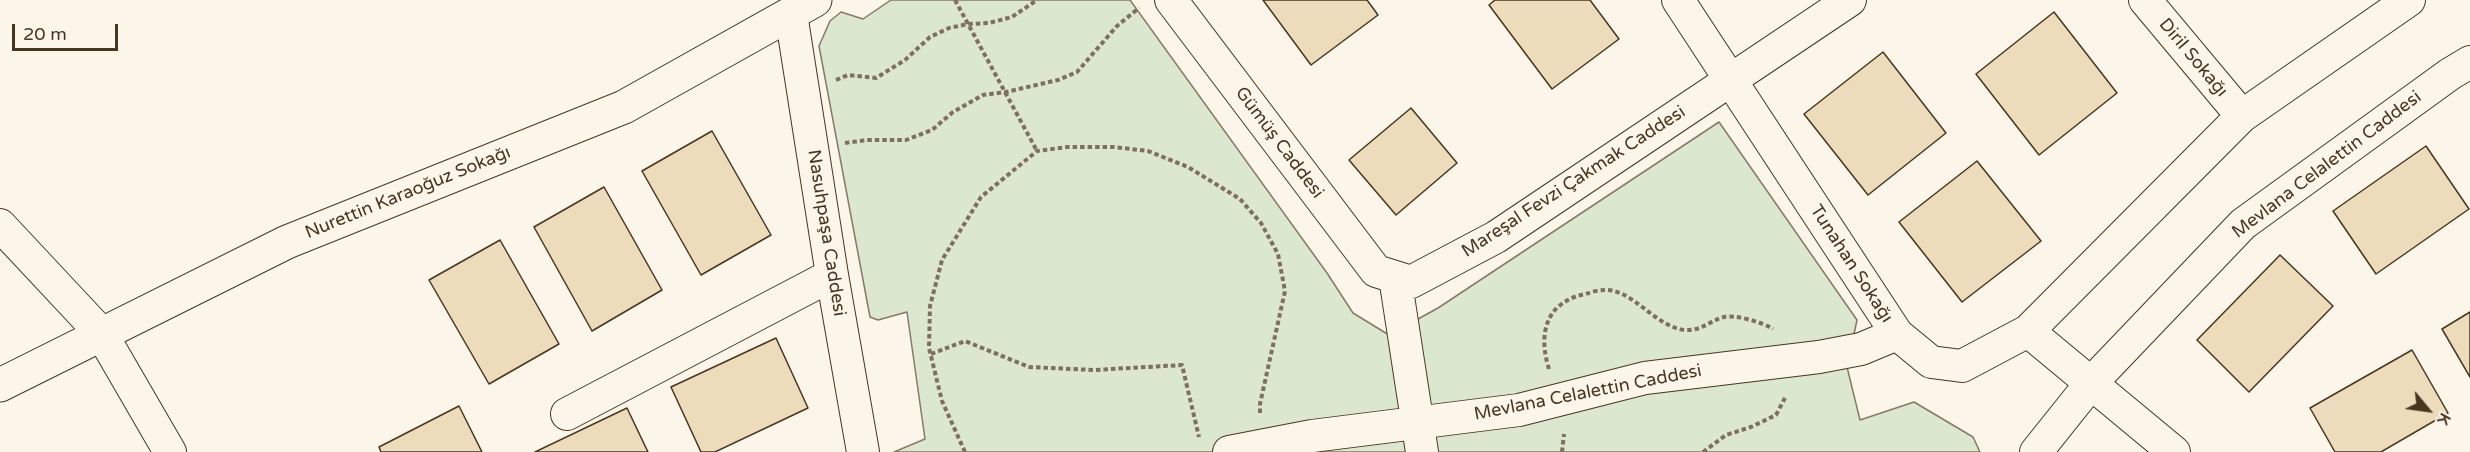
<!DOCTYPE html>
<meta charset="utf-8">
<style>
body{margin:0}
#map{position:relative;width:2470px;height:452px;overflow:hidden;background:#fbf6e9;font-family:"Varela Round",sans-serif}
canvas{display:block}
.north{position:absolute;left:2398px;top:380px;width:60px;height:60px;-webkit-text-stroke:4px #fbf6e9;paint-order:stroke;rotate:119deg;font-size:16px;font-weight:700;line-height:24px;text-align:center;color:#4a3520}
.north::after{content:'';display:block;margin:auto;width:21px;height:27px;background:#4a3520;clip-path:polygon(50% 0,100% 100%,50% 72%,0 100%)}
.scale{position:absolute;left:12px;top:24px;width:106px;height:27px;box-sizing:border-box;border:3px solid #4a3520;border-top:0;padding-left:8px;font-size:18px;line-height:21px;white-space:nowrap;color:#4a3520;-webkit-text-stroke:4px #fbf6e9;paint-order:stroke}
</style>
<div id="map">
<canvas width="2470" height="452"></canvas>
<div class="north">K</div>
<div class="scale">20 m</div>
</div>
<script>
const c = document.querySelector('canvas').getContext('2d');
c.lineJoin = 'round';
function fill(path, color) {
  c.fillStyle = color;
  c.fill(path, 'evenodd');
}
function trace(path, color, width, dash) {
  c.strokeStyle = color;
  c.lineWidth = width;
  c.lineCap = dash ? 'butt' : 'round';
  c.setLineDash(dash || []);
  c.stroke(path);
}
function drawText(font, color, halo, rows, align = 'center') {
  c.font = font + ' "Varela Round",sans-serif';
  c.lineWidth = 4.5;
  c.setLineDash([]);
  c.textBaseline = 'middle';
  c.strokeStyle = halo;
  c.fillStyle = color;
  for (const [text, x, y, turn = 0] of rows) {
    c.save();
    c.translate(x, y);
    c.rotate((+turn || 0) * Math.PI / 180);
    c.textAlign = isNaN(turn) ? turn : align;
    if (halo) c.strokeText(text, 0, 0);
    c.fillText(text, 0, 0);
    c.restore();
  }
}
const green = new Path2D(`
 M 891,0 L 1130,0 L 1327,273 L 1353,313 L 1389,335 L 1438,308 L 1719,122 L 1857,320 L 1847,367 L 1860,420 L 1914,402 L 1973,437 L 1980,452 L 894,452 L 925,439 L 907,312 L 878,320 L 870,317 L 819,46 L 830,21 L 841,12 L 863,19 Z`);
fill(green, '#dce7d0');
trace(green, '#887966', 1.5);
const building = new Path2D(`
 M 1263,0 L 1367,0 L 1378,15 L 1311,65 Z
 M 1495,0 L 1590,0 L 1619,39 L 1552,89 L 1489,5 Z
 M 2054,12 L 2117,93 L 2039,155 L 1976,74 Z
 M 1883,52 L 1946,133 L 1868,195 L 1804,114 Z
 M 1411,108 L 1457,163 L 1396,215 L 1349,160 Z
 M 712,131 L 771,235 L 701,275 L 642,171 Z
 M 2426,146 L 2469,209 L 2376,274 L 2333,211 Z
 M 1977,161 L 2041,241 L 1962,302 L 1899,222 Z
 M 604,187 L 662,290 L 592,331 L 534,227 Z
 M 500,240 L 559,344 L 489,384 L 429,280 Z
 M 2280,255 L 2333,306 L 2249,392 L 2197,340 Z
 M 2470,312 L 2470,377 L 2442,329 Z
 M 776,338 L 808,408 L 715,452 L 701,452 L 671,387 Z
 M 2412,350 L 2448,413 L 2381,452 L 2335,452 L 2310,408 Z
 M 459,406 L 482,452 L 381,452 L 379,447 Z
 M 627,408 L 648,452 L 535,452 Z`);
fill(building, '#ecdcbc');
trace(building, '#4a3520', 1.5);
const street = new Path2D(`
 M 1171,0 L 1376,271 L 1411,282 L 1496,237 L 1850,0
 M 1678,0 L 1897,334 L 1931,362 L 1962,366 L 2028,331 L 2174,452
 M 2145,0 L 2242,116
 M 791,14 L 832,275 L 863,452
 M 0,225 L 101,333 L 170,452
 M 1395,277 L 1422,452
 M 2028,331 L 2242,116 L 2409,0
 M 567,414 L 832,275
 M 1229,452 L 1312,436 L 1519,410 L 1645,378 L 1819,357 L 1861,349 L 1897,334
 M 2036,452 L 2092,382 L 2243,224 L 2450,74 L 2470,62`);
const secondary = new Path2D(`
 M 0,385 L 287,242 L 624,107 L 815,0`);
trace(street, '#4a3520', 34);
trace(secondary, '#4a3520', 35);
trace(new Path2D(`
 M 955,0 L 1037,151
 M 836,80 L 848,75 L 876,78 L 905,60 L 930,37 L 949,28 L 968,24 L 989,23 L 1012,17 L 1037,0
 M 845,143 L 867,140 L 906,140 L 932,130 L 953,112 L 983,95 L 1006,92 L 1058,80 L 1077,72 L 1117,26 L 1139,8
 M 931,354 L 965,341 L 1029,367 L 1094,370 L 1182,365 L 1199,437
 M 1549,369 C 1543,350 1541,328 1554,311 C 1562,302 1573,296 1586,294 C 1591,292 1598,290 1604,290 C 1632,288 1655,327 1685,330 C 1702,331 1709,321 1724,317 C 1734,314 1765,323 1773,329
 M 965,452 L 942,401 L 929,348 L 930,306 L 942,260 L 981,197 L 1037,151 L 1067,147 L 1114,147 L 1148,151 L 1188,167 L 1240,199 L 1261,223 L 1278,254 L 1285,291 L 1260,404 L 1260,413
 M 1562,452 L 1564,434
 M 1703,452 L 1726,435 L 1751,427 L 1776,415 L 1786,396`), '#7f6f5c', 4, [4.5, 3]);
trace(street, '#fbf6e9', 32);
trace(secondary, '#fbf6e9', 33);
drawText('18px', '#4a3520', '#fbf6e9', [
 ["Diril Sokağı",2193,58,50],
 ["Gümüş Caddesi",1279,143,53],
 ["Mevlana Celalettin Caddesi",2327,165,-37],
 ["Mareşal Fevzi Çakmak Caddesi",1574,182,-33],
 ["Nurettin Karaoğuz Sokağı",408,193,-22],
 ["Nasuhpaşa Caddesi",826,233,81],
 ["Tunahan Sokağı",1851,264,57],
 ["Mevlana Celalettin Caddesi",1588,393,-11]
]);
</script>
